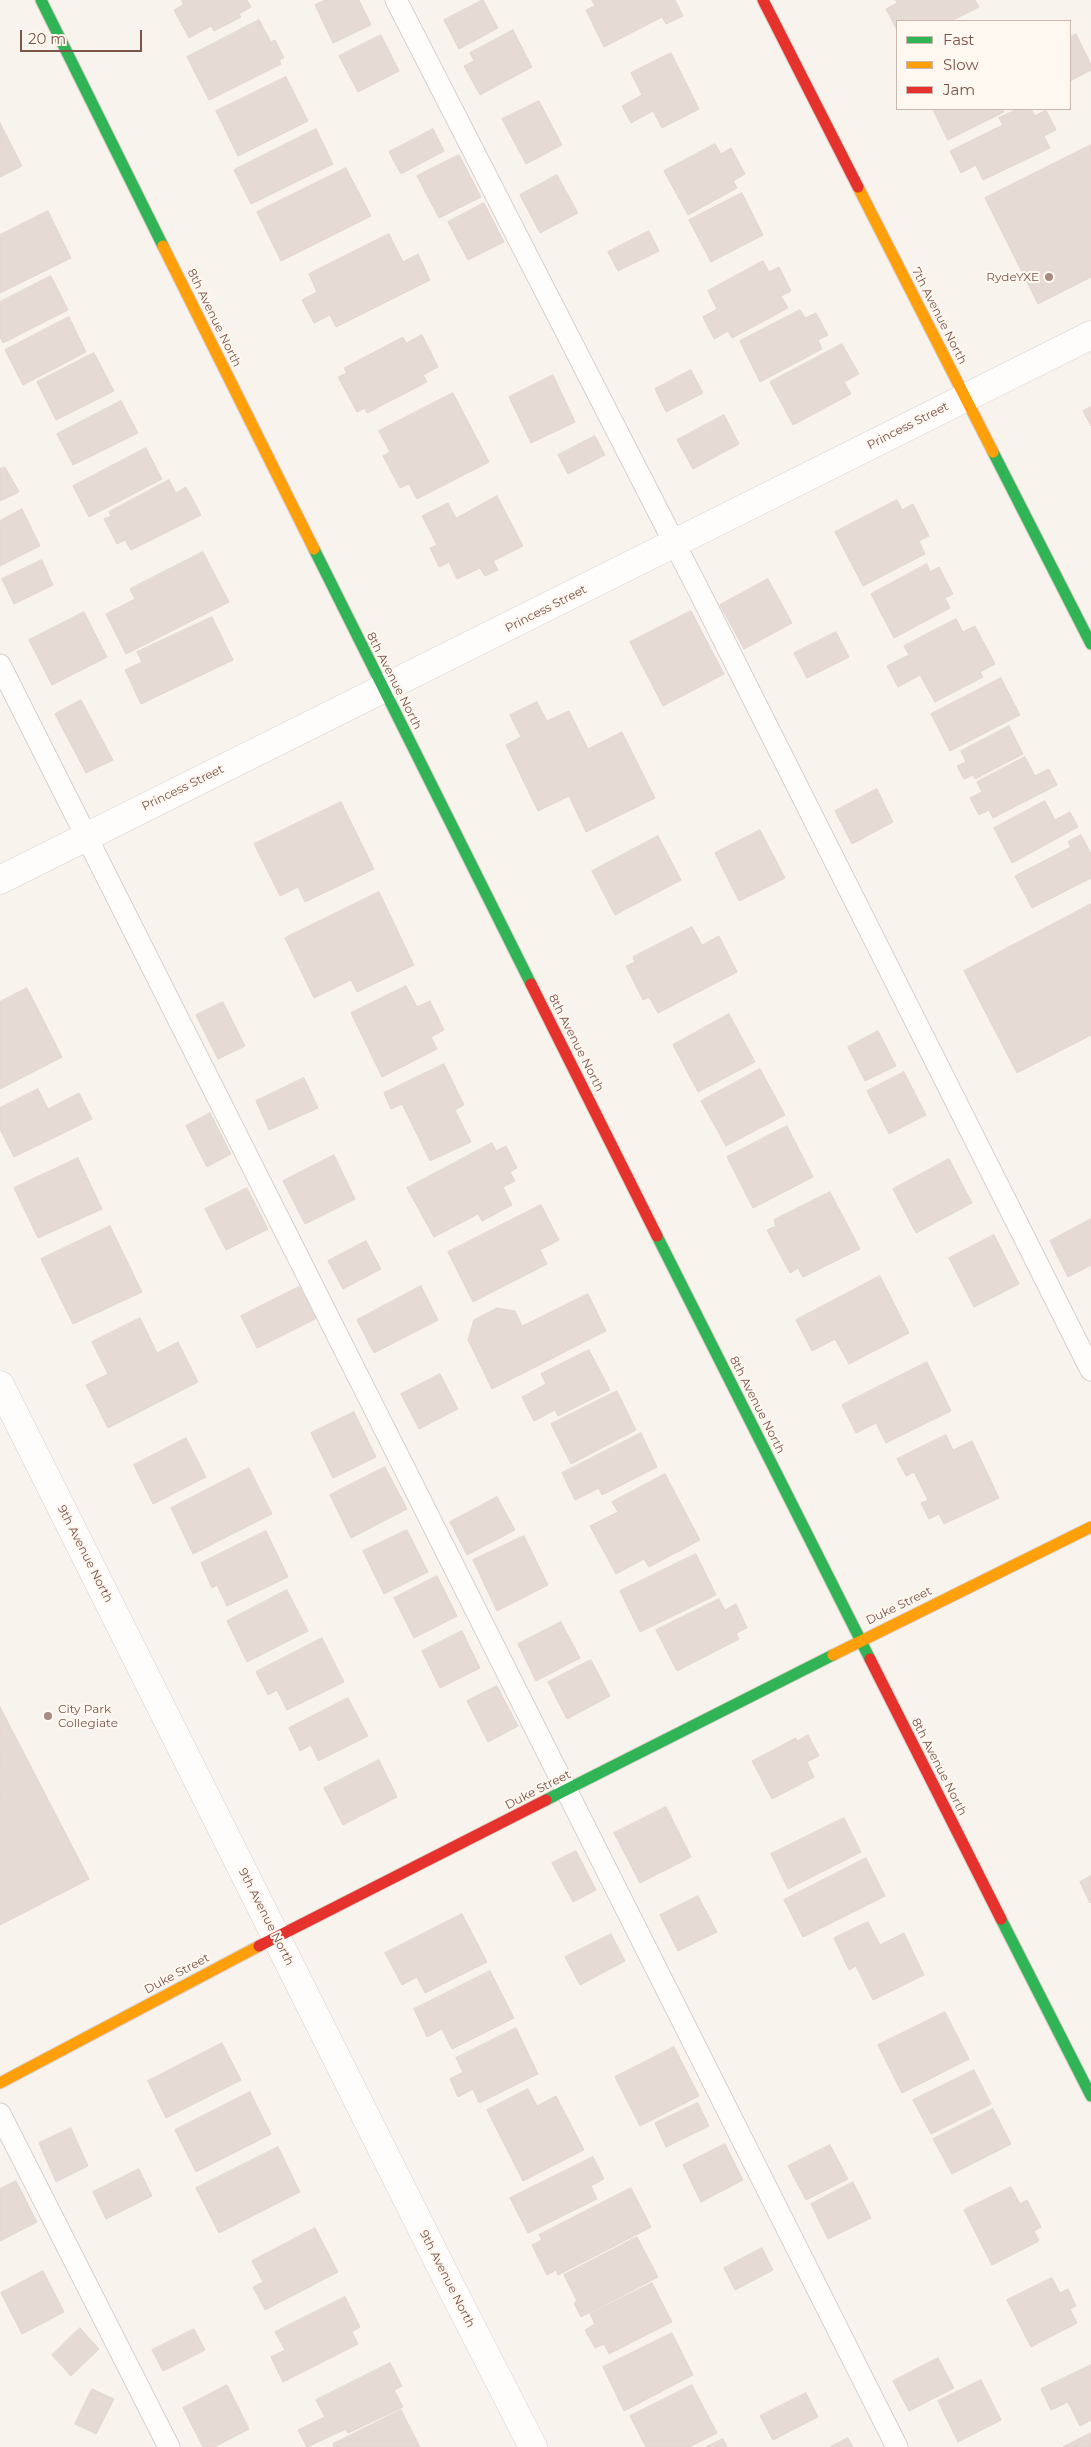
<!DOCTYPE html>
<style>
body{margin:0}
#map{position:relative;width:1091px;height:2447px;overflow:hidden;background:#f9f3ed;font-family:Montserrat,sans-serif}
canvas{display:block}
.legend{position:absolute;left:896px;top:20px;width:175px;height:90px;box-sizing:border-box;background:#fff8f1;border:1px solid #cbb7ae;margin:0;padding:6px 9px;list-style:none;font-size:15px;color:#7c5549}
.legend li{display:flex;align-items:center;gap:10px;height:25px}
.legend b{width:25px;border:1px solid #cbb7ae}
.scale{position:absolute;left:20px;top:30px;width:122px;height:22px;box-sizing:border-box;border:2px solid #7c5549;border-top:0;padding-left:6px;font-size:15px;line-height:18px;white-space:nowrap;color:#7c5549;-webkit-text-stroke:4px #fff8f1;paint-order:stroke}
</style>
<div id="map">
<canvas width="1091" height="2447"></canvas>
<ul class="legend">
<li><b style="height:6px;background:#30b455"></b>Fast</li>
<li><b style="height:6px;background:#ff9f0a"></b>Slow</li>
<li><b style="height:6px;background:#e5322d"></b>Jam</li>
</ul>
<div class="scale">20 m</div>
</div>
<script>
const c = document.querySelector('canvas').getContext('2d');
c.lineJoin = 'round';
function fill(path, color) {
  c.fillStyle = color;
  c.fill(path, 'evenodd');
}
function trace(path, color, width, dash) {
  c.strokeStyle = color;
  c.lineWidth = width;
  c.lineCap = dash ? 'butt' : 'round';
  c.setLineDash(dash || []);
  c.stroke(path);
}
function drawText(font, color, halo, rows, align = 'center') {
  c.font = font + ' Montserrat,sans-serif';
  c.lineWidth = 4;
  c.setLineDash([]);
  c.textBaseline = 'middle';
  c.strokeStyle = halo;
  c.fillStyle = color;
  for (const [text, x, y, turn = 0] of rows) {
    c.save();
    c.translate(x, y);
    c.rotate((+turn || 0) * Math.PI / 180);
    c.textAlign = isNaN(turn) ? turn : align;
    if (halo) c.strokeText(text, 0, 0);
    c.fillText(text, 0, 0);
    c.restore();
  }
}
const building = new Path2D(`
 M 182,0 L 247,0 L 251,7 L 239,14 L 241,17 L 214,31 L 211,26 L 189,38 L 174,10 L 183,5 Z
 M 326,0 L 359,0 L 371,25 L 333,43 L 315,5 Z
 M 483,0 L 498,28 L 459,49 L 444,20 Z
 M 592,0 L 675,0 L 683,16 L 666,24 L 662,17 L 604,47 L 586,10 L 595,6 Z
 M 896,0 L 975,0 L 979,7 L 951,21 L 897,21 L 897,30 L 886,9 L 897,3 Z
 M 259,20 L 271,42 L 275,40 L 284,58 L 279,60 L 281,64 L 209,100 L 187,57 Z
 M 513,30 L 532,67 L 480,95 L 464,66 L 474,61 L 470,53 Z
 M 1076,34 L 1091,65 L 1091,70 L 1070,81 L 1070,37 Z
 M 381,35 L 399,71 L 358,92 L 339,56 Z
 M 671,53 L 699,109 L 662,128 L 653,111 L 631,123 L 622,106 L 642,95 L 631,73 Z
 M 286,77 L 308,121 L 238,156 L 216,111 Z
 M 539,101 L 562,145 L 526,164 L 502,119 Z
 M 933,109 L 1002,109 L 1004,112 L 948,140 Z
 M 1018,109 L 1031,109 L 1035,116 L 1046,110 L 1056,130 L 1044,136 L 1050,148 L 983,180 L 976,165 L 961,173 L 950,151 L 1003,125 L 999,118 Z
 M 0,123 L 22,166 L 0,177 Z
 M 316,129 L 333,164 L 251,204 L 234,170 Z
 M 433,129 L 444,151 L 401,174 L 389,152 Z
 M 715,144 L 721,154 L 731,148 L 745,174 L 733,181 L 737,188 L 688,215 L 664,171 Z
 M 1091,145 L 1091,277 L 1038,304 L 985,198 Z
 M 459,155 L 481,197 L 439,218 L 417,176 Z
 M 346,168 L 371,216 L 281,261 L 257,212 Z
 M 557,175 L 578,213 L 540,233 L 520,195 Z
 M 742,193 L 763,235 L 711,262 L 689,220 Z
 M 484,203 L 504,242 L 468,260 L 448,222 Z
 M 48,211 L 71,258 L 0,293 L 0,235 Z
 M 649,231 L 659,251 L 618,271 L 608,252 Z
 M 389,234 L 403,262 L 418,254 L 430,280 L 336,327 L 330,315 L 314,323 L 302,300 L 317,292 L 309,274 Z
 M 763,261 L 769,272 L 779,267 L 791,291 L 781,296 L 788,308 L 732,338 L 728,331 L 714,339 L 703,317 L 717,309 L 708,291 Z
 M 51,276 L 68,310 L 3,343 L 0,337 L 0,302 Z
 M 800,310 L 805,318 L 816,313 L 828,335 L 818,340 L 822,349 L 760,382 L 740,341 Z
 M 69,317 L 86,352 L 23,385 L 5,350 Z
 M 422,335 L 438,367 L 423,375 L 427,382 L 367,413 L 365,408 L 357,412 L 338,377 L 347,373 L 344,368 L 403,337 L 406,343 Z
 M 842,344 L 859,374 L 844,382 L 851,394 L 793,425 L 770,382 Z
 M 94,353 L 114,391 L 56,420 L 37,382 Z
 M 691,370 L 703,393 L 666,412 L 655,389 Z
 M 553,375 L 575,422 L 531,443 L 509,397 Z
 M 453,393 L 489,462 L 417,499 L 409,484 L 400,488 L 383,456 L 390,452 L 379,431 Z
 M 121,401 L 138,433 L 73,465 L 57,434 Z
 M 1091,407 L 1091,426 L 1083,411 Z
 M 724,415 L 739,444 L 693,469 L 677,440 Z
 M 595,436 L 605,455 L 568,474 L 558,455 Z
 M 146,448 L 162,479 L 89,517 L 73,486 Z
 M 5,467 L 19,492 L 0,501 L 0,469 Z
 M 169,480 L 176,493 L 186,487 L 201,515 L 131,550 L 125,540 L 117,544 L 104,519 L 111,516 L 109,512 Z
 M 497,496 L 523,546 L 493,561 L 498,570 L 485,576 L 480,568 L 457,579 L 449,562 L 439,567 L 430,548 L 437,545 L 422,516 L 448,503 L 456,518 Z
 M 897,500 L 902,510 L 913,504 L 929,536 L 919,541 L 925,554 L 863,586 L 835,532 Z
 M 22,509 L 40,546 L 0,566 L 0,521 Z
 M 203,552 L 229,602 L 126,654 L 106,614 L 135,599 L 130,589 Z
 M 42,560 L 53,585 L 14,604 L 2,579 Z
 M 927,564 L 930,572 L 939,567 L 953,594 L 945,598 L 950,608 L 894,638 L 871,594 Z
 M 768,579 L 792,623 L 744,649 L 720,605 Z
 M 691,611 L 724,674 L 663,706 L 630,642 Z
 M 84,612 L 107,657 L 52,685 L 29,640 Z
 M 212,617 L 233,660 L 141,704 L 125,670 L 142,662 L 137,652 Z
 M 956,619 L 963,632 L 975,626 L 995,664 L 980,672 L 983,677 L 935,702 L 920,675 L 898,687 L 887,666 L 909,655 L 904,646 Z
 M 836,632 L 849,657 L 807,678 L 794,653 Z
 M 1001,678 L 1020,715 L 950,751 L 931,714 Z
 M 81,700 L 113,760 L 86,773 L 55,714 Z
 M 537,702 L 547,721 L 569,711 L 588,749 L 622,732 L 655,798 L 586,832 L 569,796 L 538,811 L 506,745 L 521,737 L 510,715 Z
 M 1009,726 L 1023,754 L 975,779 L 973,775 L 964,779 L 957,766 L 966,762 L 961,751 Z
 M 1025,757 L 1035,776 L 1049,769 L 1057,785 L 993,818 L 989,810 L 979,815 L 970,798 L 982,792 L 977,782 Z
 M 877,789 L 893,822 L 852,844 L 835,811 Z
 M 1045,801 L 1055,820 L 1070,812 L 1078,827 L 1012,863 L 994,828 Z
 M 341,802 L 374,869 L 305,902 L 298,887 L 280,896 L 254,844 Z
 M 760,830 L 785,878 L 739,901 L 715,853 Z
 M 1081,835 L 1091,854 L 1091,878 L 1032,908 L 1015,876 L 1071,847 L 1068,842 Z
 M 658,836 L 681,880 L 615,915 L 592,871 Z
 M 379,892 L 414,965 L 357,992 L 351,980 L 314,998 L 285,938 Z
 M 1091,904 L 1091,1035 L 1017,1073 L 964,971 Z
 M 692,927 L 702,945 L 719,936 L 737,972 L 658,1013 L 649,997 L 643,1000 L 626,966 L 635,962 L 633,957 Z
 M 406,986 L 417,1007 L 430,1001 L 444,1030 L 431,1037 L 437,1049 L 382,1077 L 351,1013 Z
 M 27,988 L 62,1057 L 0,1089 L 0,1002 Z
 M 223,1002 L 245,1046 L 218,1059 L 196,1015 Z
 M 729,1014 L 755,1062 L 698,1092 L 673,1045 Z
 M 878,1031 L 896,1066 L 865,1081 L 848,1047 Z
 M 444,1064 L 464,1105 L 455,1110 L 471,1142 L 430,1161 L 402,1104 L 391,1109 L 384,1093 Z
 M 760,1069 L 785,1115 L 726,1146 L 701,1101 Z
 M 904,1072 L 926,1115 L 889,1134 L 867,1091 Z
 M 304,1078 L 318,1108 L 269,1130 L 256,1101 Z
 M 38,1089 L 48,1109 L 79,1093 L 92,1119 L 14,1157 L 0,1129 L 0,1108 Z
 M 210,1113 L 231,1154 L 207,1167 L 186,1126 Z
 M 787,1126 L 813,1177 L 753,1208 L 727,1157 Z
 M 492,1143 L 496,1151 L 506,1146 L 517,1168 L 510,1172 L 515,1181 L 503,1187 L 512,1205 L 482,1221 L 478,1214 L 434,1237 L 407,1188 Z
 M 334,1155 L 355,1199 L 305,1224 L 283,1181 Z
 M 78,1158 L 102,1209 L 38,1238 L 14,1188 Z
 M 949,1159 L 972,1203 L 916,1233 L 893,1189 Z
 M 247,1188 L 268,1229 L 226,1250 L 205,1209 Z
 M 830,1192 L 860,1249 L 803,1277 L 798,1268 L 790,1273 L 767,1230 L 776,1226 L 774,1220 Z
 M 541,1205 L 559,1240 L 540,1250 L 547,1264 L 473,1302 L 448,1252 Z
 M 1091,1219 L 1091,1265 L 1068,1277 L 1050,1241 Z
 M 110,1226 L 142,1292 L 73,1324 L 41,1259 Z
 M 994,1235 L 1019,1284 L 974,1307 L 949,1258 Z
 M 366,1241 L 381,1269 L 343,1289 L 328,1261 Z
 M 880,1276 L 909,1333 L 849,1364 L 835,1339 L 812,1351 L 796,1320 Z
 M 301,1286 L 317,1318 L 257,1348 L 241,1316 Z
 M 421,1286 L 438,1320 L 374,1353 L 357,1320 Z
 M 588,1294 L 606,1331 L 492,1389 L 468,1340 L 474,1320 L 497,1308 L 515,1311 L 522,1326 Z
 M 140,1318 L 157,1353 L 178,1342 L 198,1382 L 108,1428 L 86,1385 L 108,1374 L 92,1342 Z
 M 589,1350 L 610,1390 L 558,1416 L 555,1410 L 534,1421 L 522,1397 L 546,1384 L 541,1374 Z
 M 927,1362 L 951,1411 L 886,1443 L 876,1423 L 856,1433 L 842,1405 Z
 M 440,1374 L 458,1409 L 419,1429 L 401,1394 Z
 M 617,1391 L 636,1430 L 571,1464 L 551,1424 Z
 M 354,1412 L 376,1457 L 333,1478 L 311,1433 Z
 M 641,1433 L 657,1467 L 602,1495 L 599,1488 L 575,1500 L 562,1473 Z
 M 946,1435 L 953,1450 L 972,1441 L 999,1498 L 944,1524 L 939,1514 L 929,1519 L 921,1503 L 928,1500 L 914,1472 L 906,1476 L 897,1459 Z
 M 186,1438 L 206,1477 L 153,1504 L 134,1465 Z
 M 385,1467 L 407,1509 L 351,1538 L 330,1495 Z
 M 249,1468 L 272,1514 L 193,1554 L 171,1508 Z
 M 665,1474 L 700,1540 L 649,1567 L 644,1559 L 616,1574 L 590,1526 L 618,1512 L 612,1502 Z
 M 497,1497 L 515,1530 L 467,1555 L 450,1522 Z
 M 407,1530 L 428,1572 L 384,1594 L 363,1551 Z
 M 266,1531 L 288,1577 L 227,1606 L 217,1585 L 212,1588 L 201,1563 Z
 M 524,1536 L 548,1585 L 497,1611 L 473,1560 Z
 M 696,1554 L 716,1595 L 640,1632 L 620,1591 Z
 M 437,1576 L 457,1616 L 414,1638 L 394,1598 Z
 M 287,1590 L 308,1631 L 247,1662 L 227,1621 Z
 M 719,1599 L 725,1610 L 736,1604 L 747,1628 L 736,1633 L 739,1639 L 677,1671 L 656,1630 Z
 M 561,1622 L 580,1658 L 536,1681 L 518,1644 Z
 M 462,1631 L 480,1668 L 440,1688 L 422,1651 Z
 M 322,1638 L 344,1682 L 287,1710 L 277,1690 L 268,1695 L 256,1672 Z
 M 591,1660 L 610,1696 L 567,1719 L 548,1682 Z
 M 497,1686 L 518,1726 L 488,1742 L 467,1701 Z
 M 348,1698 L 368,1736 L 318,1761 L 311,1745 L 300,1751 L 289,1728 Z
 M 0,1707 L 89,1879 L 0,1925 Z
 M 808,1735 L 819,1756 L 807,1762 L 814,1777 L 772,1799 L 752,1761 L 796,1738 L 797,1741 Z
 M 379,1760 L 397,1797 L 343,1825 L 324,1788 Z
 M 666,1807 L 691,1857 L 640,1883 L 614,1833 Z
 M 844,1818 L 861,1852 L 788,1889 L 771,1854 Z
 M 576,1851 L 596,1890 L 573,1902 L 552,1863 Z
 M 866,1858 L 885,1896 L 803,1937 L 784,1900 Z
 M 1091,1876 L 1091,1902 L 1090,1903 L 1080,1882 Z
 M 698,1896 L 717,1932 L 678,1951 L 660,1915 Z
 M 462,1914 L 487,1962 L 425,1993 L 417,1977 L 402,1985 L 385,1953 Z
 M 868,1922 L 880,1945 L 904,1933 L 924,1975 L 873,2000 L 856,1966 L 849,1970 L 834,1938 Z
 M 611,1934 L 625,1961 L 580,1985 L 565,1957 Z
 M 490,1971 L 514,2018 L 452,2049 L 442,2029 L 427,2037 L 414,2009 Z
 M 945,2012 L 969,2059 L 902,2093 L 878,2045 Z
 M 516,2028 L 538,2074 L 479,2103 L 473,2089 L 458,2097 L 450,2079 L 463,2072 L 456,2058 Z
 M 222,2043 L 241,2080 L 166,2118 L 148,2081 Z
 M 674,2047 L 699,2096 L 640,2126 L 615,2077 Z
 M 974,2070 L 991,2104 L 931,2134 L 913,2100 Z
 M 528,2089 L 537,2106 L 556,2096 L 584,2150 L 523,2181 L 487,2110 Z
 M 250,2092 L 271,2134 L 196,2172 L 175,2130 Z
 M 698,2103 L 709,2126 L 666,2147 L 655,2123 Z
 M 993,2109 L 1011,2144 L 952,2174 L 933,2139 Z
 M 71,2128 L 88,2166 L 56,2182 L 39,2143 Z
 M 725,2144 L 743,2180 L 701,2202 L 683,2165 Z
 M 830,2145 L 848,2179 L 806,2200 L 788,2166 Z
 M 278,2147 L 300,2192 L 219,2233 L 196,2188 Z
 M 593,2157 L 604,2179 L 591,2186 L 597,2199 L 528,2233 L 510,2198 Z
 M 139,2169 L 152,2196 L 106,2219 L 93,2192 Z
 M 16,2181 L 37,2222 L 0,2241 L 0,2189 Z
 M 853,2182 L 871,2218 L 828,2239 L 811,2204 Z
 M 1011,2187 L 1020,2204 L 1027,2200 L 1041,2227 L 1034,2231 L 1039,2241 L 992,2265 L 964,2210 Z
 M 631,2188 L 651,2227 L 558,2275 L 556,2270 L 547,2275 L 532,2245 L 542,2240 L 539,2235 Z
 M 315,2228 L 338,2272 L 265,2310 L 253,2287 L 263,2282 L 252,2261 Z
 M 637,2237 L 658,2277 L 581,2317 L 574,2303 L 577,2301 L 564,2275 Z
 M 762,2248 L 773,2270 L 735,2290 L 724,2268 Z
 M 43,2271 L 64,2312 L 22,2334 L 1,2293 Z
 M 1052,2278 L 1060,2293 L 1068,2289 L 1076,2306 L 1070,2309 L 1077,2323 L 1031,2347 L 1007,2300 Z
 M 652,2283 L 672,2322 L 609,2354 L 604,2344 L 595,2348 L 585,2330 L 595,2324 L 590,2314 Z
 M 345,2297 L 360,2327 L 352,2332 L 358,2344 L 283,2382 L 271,2357 L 285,2350 L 275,2332 Z
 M 80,2328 L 99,2349 L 71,2376 L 52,2355 Z
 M 194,2329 L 205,2350 L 163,2371 L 152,2350 Z
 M 672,2333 L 693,2375 L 624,2411 L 603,2367 Z
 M 938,2358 L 954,2388 L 909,2411 L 893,2381 Z
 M 390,2363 L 402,2386 L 394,2390 L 403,2407 L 348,2433 L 346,2429 L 307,2447 L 298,2430 L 325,2417 L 316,2400 Z
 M 1091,2365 L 1091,2420 L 1080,2426 L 1068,2402 L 1051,2410 L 1041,2389 Z
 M 981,2380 L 1001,2420 L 958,2442 L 938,2401 Z
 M 227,2385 L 249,2429 L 214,2447 L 203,2447 L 183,2408 Z
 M 692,2385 L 717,2433 L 689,2447 L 646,2447 L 630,2416 Z
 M 92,2389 L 114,2399 L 96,2434 L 75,2424 Z
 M 806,2393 L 818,2417 L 773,2440 L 760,2416 Z
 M 401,2410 L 420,2447 L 334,2447 L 333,2444 Z
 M 1091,2433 L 1091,2447 L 1063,2447 Z
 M 848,2438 L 853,2447 L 830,2447 Z
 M 723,2439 L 727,2447 L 706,2447 Z`);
fill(building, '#e6dad4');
trace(building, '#e3d5cf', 1);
const lane = new Path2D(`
 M 396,0 L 699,591 L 1091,1370
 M 0,665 L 897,2447
 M 0,2114 L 169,2447`);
const street = new Path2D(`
 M 0,880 L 1091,335
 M 0,1385 L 450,2285 L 533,2447`);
const fast = new Path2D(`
 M 41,0 L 163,246
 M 993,452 L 1091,644
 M 314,549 L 531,984
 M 657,1236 L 870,1659
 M 546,1800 L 833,1655
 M 1001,1919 L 1091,2096`);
const slow = new Path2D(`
 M 858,187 L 993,452
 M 163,246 L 314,549
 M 833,1655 L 1091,1527
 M 0,2083 L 259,1946`);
const jam = new Path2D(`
 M 763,0 L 858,187
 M 531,984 L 657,1236
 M 870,1659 L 1001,1919
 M 259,1946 L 546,1800`);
trace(lane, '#d9d0cb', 23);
trace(street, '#d9d0cb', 29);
trace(fast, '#d9cec9', 13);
trace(slow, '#d9cec9', 13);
trace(jam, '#d9cec9', 13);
trace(lane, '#fefdfc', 21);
trace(street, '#fefdfc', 28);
trace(fast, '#30b455', 11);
trace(slow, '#ff9f0a', 11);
trace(jam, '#e5322d', 11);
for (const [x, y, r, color] of [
 [1049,277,5,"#a88c82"],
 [48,1716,5,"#a88c82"]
]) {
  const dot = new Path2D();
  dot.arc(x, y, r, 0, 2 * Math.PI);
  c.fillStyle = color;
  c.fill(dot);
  trace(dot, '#fff8f1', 2);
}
drawText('12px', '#7c5549', '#fff8f1', [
 ["RydeYXE",1039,277],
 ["City Park",58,1709,"left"],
 ["Collegiate",58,1723,"left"]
], 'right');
drawText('12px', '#7c5549', '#fff8f1', [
 ["7th Avenue North",939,316,63],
 ["8th Avenue North",214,318,64],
 ["Princess Street",908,426,-27],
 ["Princess Street",546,609,-27],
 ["8th Avenue North",394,681,63],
 ["Princess Street",183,788,-26],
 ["8th Avenue North",576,1043,63],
 ["8th Avenue North",757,1405,63],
 ["9th Avenue North",85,1554,63],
 ["Duke Street",899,1606,-26],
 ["8th Avenue North",939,1767,63],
 ["Duke Street",538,1790,-27],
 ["9th Avenue North",266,1917,63],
 ["Duke Street",177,1974,-28],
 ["9th Avenue North",447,2279,63]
]);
</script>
